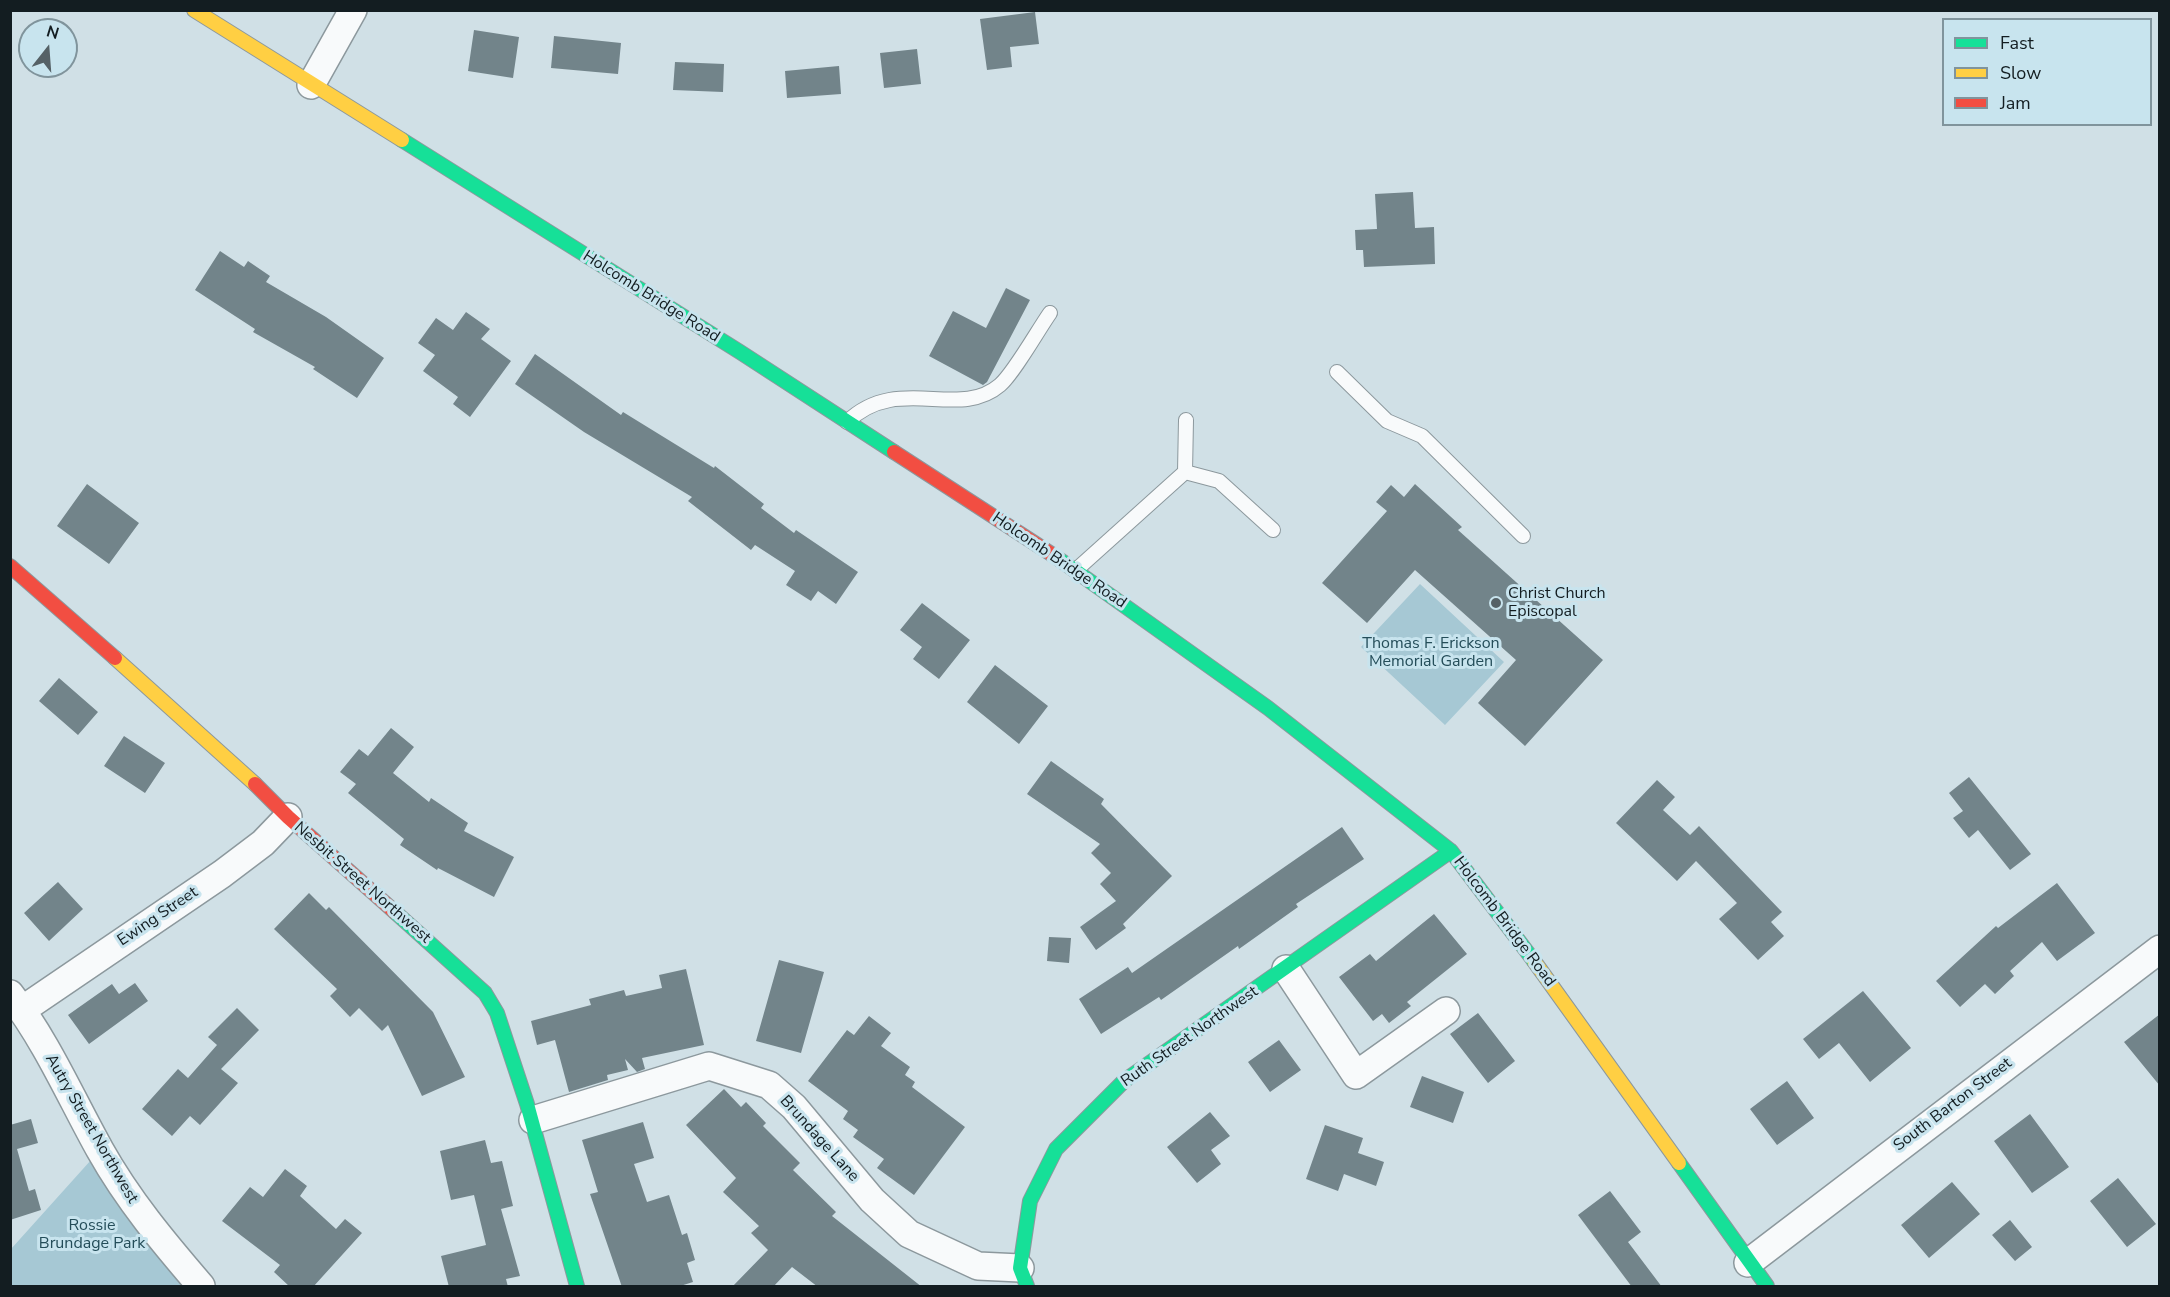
<!DOCTYPE html>
<style>
body{margin:0}
#map{position:relative;width:2170px;height:1297px;overflow:hidden;background:#d0e0e6;font-family:"Nunito Sans",sans-serif}
canvas{display:block}
.frame{position:absolute;inset:0;border:12px solid #131d21;pointer-events:none}
.legend{position:absolute;left:1942px;top:18px;width:210px;height:108px;box-sizing:border-box;background:#c8e4ee;border:2px solid #80949c;margin:0;padding:8px 10px;list-style:none;font-size:18px;color:#131d21}
.legend li{display:flex;align-items:center;gap:12px;height:30px}
.legend b{width:30px;border:2px solid #80949c}
.north{position:absolute;left:18px;top:18px;width:60px;height:60px;box-sizing:border-box;background:#c8e4ee;border:2px solid #80949c;border-radius:50%;rotate:17deg;font-size:16px;font-weight:700;line-height:24px;text-align:center;color:#131d21}
.north::after{content:'';display:block;margin:auto;width:21px;height:27px;background:#556166;clip-path:polygon(50% 0,100% 100%,50% 72%,0 100%)}
</style>
<div id="map">
<canvas width="2170" height="1297"></canvas>
<div class="frame"></div>
<ul class="legend">
<li><b style="height:8px;background:#16e098"></b>Fast</li>
<li><b style="height:8px;background:#ffcf43"></b>Slow</li>
<li><b style="height:8px;background:#f24e42"></b>Jam</li>
</ul>
<div class="north">N</div>
</div>
<script>
const c = document.querySelector('canvas').getContext('2d');
c.lineJoin = 'round';
function fill(path, color) {
  c.fillStyle = color;
  c.fill(path, 'evenodd');
}
function trace(path, color, width, dash) {
  c.strokeStyle = color;
  c.lineWidth = width;
  c.lineCap = dash ? 'butt' : 'round';
  c.setLineDash(dash || []);
  c.stroke(path);
}
function drawText(font, color, halo, rows, align = 'center') {
  c.font = font + ' "Nunito Sans",sans-serif';
  c.lineWidth = 6;
  c.setLineDash([]);
  c.textBaseline = 'middle';
  c.strokeStyle = halo;
  c.fillStyle = color;
  for (const [text, x, y, turn = 0] of rows) {
    c.save();
    c.translate(x, y);
    c.rotate((+turn || 0) * Math.PI / 180);
    c.textAlign = isNaN(turn) ? turn : align;
    if (halo) c.strokeText(text, 0, 0);
    c.fillText(text, 0, 0);
    c.restore();
  }
}
fill(new Path2D(`
 M 1420,584 L 1504,662 L 1445,725 L 1361,647 Z
 M 100,1150 L 201,1286 L 11,1286 L 11,1249 Z`), '#a6c8d4');
fill(new Path2D(`
 M 1035,12 L 1039,44 L 1010,47 L 1012,67 L 987,70 L 980,19 Z
 M 474,30 L 519,37 L 513,78 L 468,71 Z
 M 554,36 L 621,43 L 618,74 L 551,68 Z
 M 917,49 L 921,84 L 884,88 L 880,53 Z
 M 675,62 L 724,64 L 723,92 L 673,90 Z
 M 839,66 L 841,94 L 787,98 L 785,71 Z
 M 1413,192 L 1415,228 L 1434,227 L 1435,264 L 1364,267 L 1363,250 L 1356,250 L 1355,230 L 1377,229 L 1375,194 Z
 M 220,251 L 244,267 L 248,261 L 270,276 L 266,282 L 326,317 L 384,358 L 357,398 L 313,369 L 315,367 L 253,332 L 255,329 L 195,290 Z
 M 1006,288 L 1030,300 L 987,382 L 983,385 L 929,356 L 953,311 L 986,328 Z
 M 466,312 L 490,329 L 481,339 L 511,361 L 470,417 L 453,404 L 458,397 L 423,371 L 435,355 L 418,343 L 436,318 L 453,330 Z
 M 535,354 L 621,415 L 623,412 L 714,468 L 715,466 L 764,504 L 761,508 L 794,533 L 796,530 L 858,572 L 836,604 L 818,591 L 811,601 L 786,585 L 795,571 L 755,545 L 751,550 L 688,501 L 692,497 L 584,432 L 515,384 Z
 M 87,484 L 139,523 L 109,564 L 57,526 Z
 M 1415,484 L 1462,527 L 1458,530 L 1603,660 L 1525,746 L 1478,703 L 1516,660 L 1415,570 L 1367,623 L 1322,583 L 1387,511 L 1376,502 L 1391,485 L 1404,497 Z
 M 922,603 L 970,640 L 939,679 L 913,659 L 922,647 L 900,630 Z
 M 995,665 L 1048,706 L 1019,744 L 967,702 Z
 M 59,678 L 98,712 L 78,735 L 39,701 Z
 M 391,728 L 414,747 L 393,773 L 429,802 L 431,798 L 468,823 L 464,831 L 514,857 L 494,897 L 438,868 L 437,870 L 400,845 L 404,839 L 348,793 L 356,784 L 340,772 L 359,749 L 368,756 Z
 M 124,736 L 165,763 L 145,793 L 104,766 Z
 M 1051,761 L 1104,799 L 1101,804 L 1172,876 L 1123,924 L 1126,928 L 1096,950 L 1080,927 L 1116,901 L 1100,884 L 1111,873 L 1091,853 L 1100,844 L 1027,794 Z
 M 1969,777 L 2031,854 L 2010,870 L 1978,830 L 1969,838 L 1953,818 L 1963,811 L 1949,793 Z
 M 1657,780 L 1675,797 L 1663,810 L 1690,835 L 1699,826 L 1782,912 L 1771,922 L 1784,936 L 1758,960 L 1719,919 L 1737,903 L 1696,861 L 1677,881 L 1616,823 Z
 M 1342,827 L 1364,859 L 1296,904 L 1298,907 L 1239,949 L 1238,946 L 1161,1000 L 1159,997 L 1101,1034 L 1079,999 L 1128,967 L 1132,973 Z
 M 58,882 L 83,909 L 49,941 L 24,913 Z
 M 2057,883 L 2095,933 L 2057,961 L 2042,942 L 2010,971 L 2014,976 L 1995,994 L 1985,984 L 1960,1007 L 1936,981 L 1996,926 L 1998,928 Z
 M 309,893 L 326,910 L 329,907 L 433,1012 L 465,1077 L 422,1096 L 388,1025 L 382,1031 L 359,1008 L 350,1017 L 330,996 L 337,989 L 274,929 Z
 M 1434,914 L 1467,954 L 1407,1002 L 1411,1006 L 1389,1023 L 1382,1014 L 1373,1021 L 1339,977 L 1370,954 L 1376,961 Z
 M 1049,937 L 1071,938 L 1069,963 L 1047,961 Z
 M 779,960 L 824,972 L 801,1053 L 756,1041 Z
 M 686,969 L 704,1045 L 642,1058 L 645,1069 L 637,1072 L 625,1059 L 628,1070 L 607,1075 L 608,1080 L 569,1092 L 555,1040 L 537,1045 L 531,1021 L 591,1005 L 589,999 L 624,990 L 626,996 L 662,988 L 659,975 Z
 M 135,983 L 148,1001 L 89,1044 L 68,1015 L 112,984 L 119,994 Z
 M 1863,991 L 1911,1048 L 1870,1082 L 1839,1043 L 1819,1059 L 1803,1039 Z
 M 237,1008 L 259,1030 L 221,1069 L 238,1083 L 200,1125 L 190,1116 L 172,1136 L 142,1109 L 178,1069 L 188,1078 L 217,1045 L 208,1037 Z
 M 1478,1013 L 1515,1061 L 1488,1083 L 1450,1034 Z
 M 2160,1014 L 2160,1086 L 2124,1042 Z
 M 869,1016 L 891,1033 L 881,1046 L 910,1067 L 905,1075 L 915,1082 L 912,1087 L 965,1127 L 914,1195 L 877,1168 L 884,1159 L 853,1137 L 858,1130 L 843,1119 L 848,1111 L 808,1081 L 847,1030 L 854,1035 Z
 M 1279,1040 L 1301,1070 L 1270,1092 L 1248,1062 Z
 M 1422,1076 L 1464,1092 L 1453,1123 L 1410,1107 Z
 M 1787,1081 L 1814,1118 L 1777,1145 L 1750,1109 Z
 M 724,1089 L 741,1107 L 746,1102 L 766,1123 L 763,1126 L 800,1163 L 793,1170 L 836,1212 L 832,1216 L 922,1287 L 818,1287 L 792,1267 L 773,1287 L 732,1287 L 768,1250 L 751,1233 L 759,1226 L 723,1192 L 736,1178 L 686,1125 Z
 M 1210,1112 L 1230,1136 L 1211,1150 L 1221,1164 L 1197,1183 L 1167,1147 Z
 M 2030,1114 L 2069,1167 L 2032,1193 L 1994,1141 Z
 M 31,1119 L 38,1143 L 17,1149 L 29,1191 L 35,1189 L 41,1210 L 10,1220 L 10,1125 Z
 M 643,1122 L 654,1158 L 634,1164 L 647,1202 L 669,1195 L 682,1235 L 687,1233 L 695,1260 L 687,1263 L 693,1282 L 677,1287 L 622,1287 L 590,1194 L 598,1192 L 582,1140 Z
 M 1325,1125 L 1363,1138 L 1358,1153 L 1384,1162 L 1376,1186 L 1344,1174 L 1338,1191 L 1306,1179 Z
 M 485,1140 L 491,1163 L 502,1161 L 513,1206 L 501,1209 L 520,1276 L 506,1279 L 508,1287 L 449,1287 L 441,1256 L 486,1245 L 474,1195 L 451,1200 L 440,1151 Z
 M 285,1169 L 307,1186 L 300,1196 L 336,1229 L 345,1219 L 362,1233 L 313,1287 L 290,1287 L 274,1272 L 280,1265 L 222,1221 L 250,1187 L 263,1197 Z
 M 2118,1178 L 2156,1224 L 2127,1247 L 2090,1201 Z
 M 1952,1182 L 1980,1214 L 1929,1258 L 1901,1225 Z
 M 1610,1191 L 1641,1232 L 1628,1242 L 1662,1287 L 1632,1287 L 1578,1215 Z
 M 2010,1220 L 2032,1247 L 2015,1261 L 1992,1235 Z`), '#72848a');
const lane = new Path2D(`
 M 1337,372 L 1387,421 L 1422,436 L 1523,536
 M 847,422 C 898,373 958,421 1000,385 C 1014,373 1038,330 1050,313
 M 1185,472 L 1219,481 L 1273,530
 M 1076,570 L 1185,472 L 1186,420`);
const street = new Path2D(`
 M 311,85 L 353,10
 M 1286,969 L 1356,1075 L 1446,1011
 M 10,994 C 47,1042 71,1098 100,1150 C 128,1200 164,1243 201,1286
 M 22,1010 L 222,874 L 263,843 L 288,817
 M 533,1120 L 709,1066 L 769,1085 L 794,1107 L 872,1200 L 909,1234 L 978,1266 L 1020,1268
 M 1748,1263 L 2160,949`);
const fast = new Path2D(`
 M 402,140 L 740,352 L 894,452
 M 1056,557 L 1268,708 L 1451,851 L 1534,961
 M 395,912 L 485,993 L 497,1013 L 527,1104 L 577,1286
 M 1679,1163 L 1767,1286
 M 1027,1286 L 1020,1268 L 1030,1201 L 1056,1149 L 1124,1081 L 1451,851`);
const slow = new Path2D(`
 M 194,10 L 402,140
 M 115,658 L 255,784
 M 1534,961 L 1679,1163`);
const jam = new Path2D(`
 M 894,452 L 1056,557
 M 10,566 L 115,658
 M 255,784 L 288,817 L 395,912`);
trace(lane, '#8c989d', 16);
trace(street, '#8c989d', 30);
trace(fast, '#8c989d', 16);
trace(slow, '#8c989d', 16);
trace(jam, '#8c989d', 16);
trace(lane, '#f8fafb', 14);
trace(street, '#f8fafb', 27);
trace(fast, '#16e098', 14);
trace(slow, '#ffcf43', 14);
trace(jam, '#f24e42', 14);
for (const [x, y, r, color] of [
 [1496,603,6,"#556166"]
]) {
  const dot = new Path2D();
  dot.arc(x, y, r, 0, 2 * Math.PI);
  c.fillStyle = color;
  c.fill(dot);
  trace(dot, '#c8e4ee', 2);
}
drawText('16px', '#131d21', '#c8e4ee', [
 ["Holcomb Bridge Road",651,297,32],
 ["Holcomb Bridge Road",1059,561,34],
 ["Nesbit Street Northwest",362,883,41],
 ["Ewing Street",158,917,-34],
 ["Holcomb Bridge Road",1504,922,53],
 ["Ruth Street Northwest",1190,1037,-35],
 ["South Barton Street",1953,1105,-37],
 ["Autry Street Northwest",91,1129,60],
 ["Brundage Lane",819,1139,48]
]);
drawText('16px', '#131d21', '#c8e4ee', [
 ["Christ Church",1508,594],
 ["Episcopal",1508,612]
], 'left');
drawText('16px', '#244d59', '#c8e4ee', [
 ["Thomas F. Erickson",1431,644],
 ["Memorial Garden",1431,662],
 ["Rossie",92,1226],
 ["Brundage Park",92,1244]
]);
</script>
